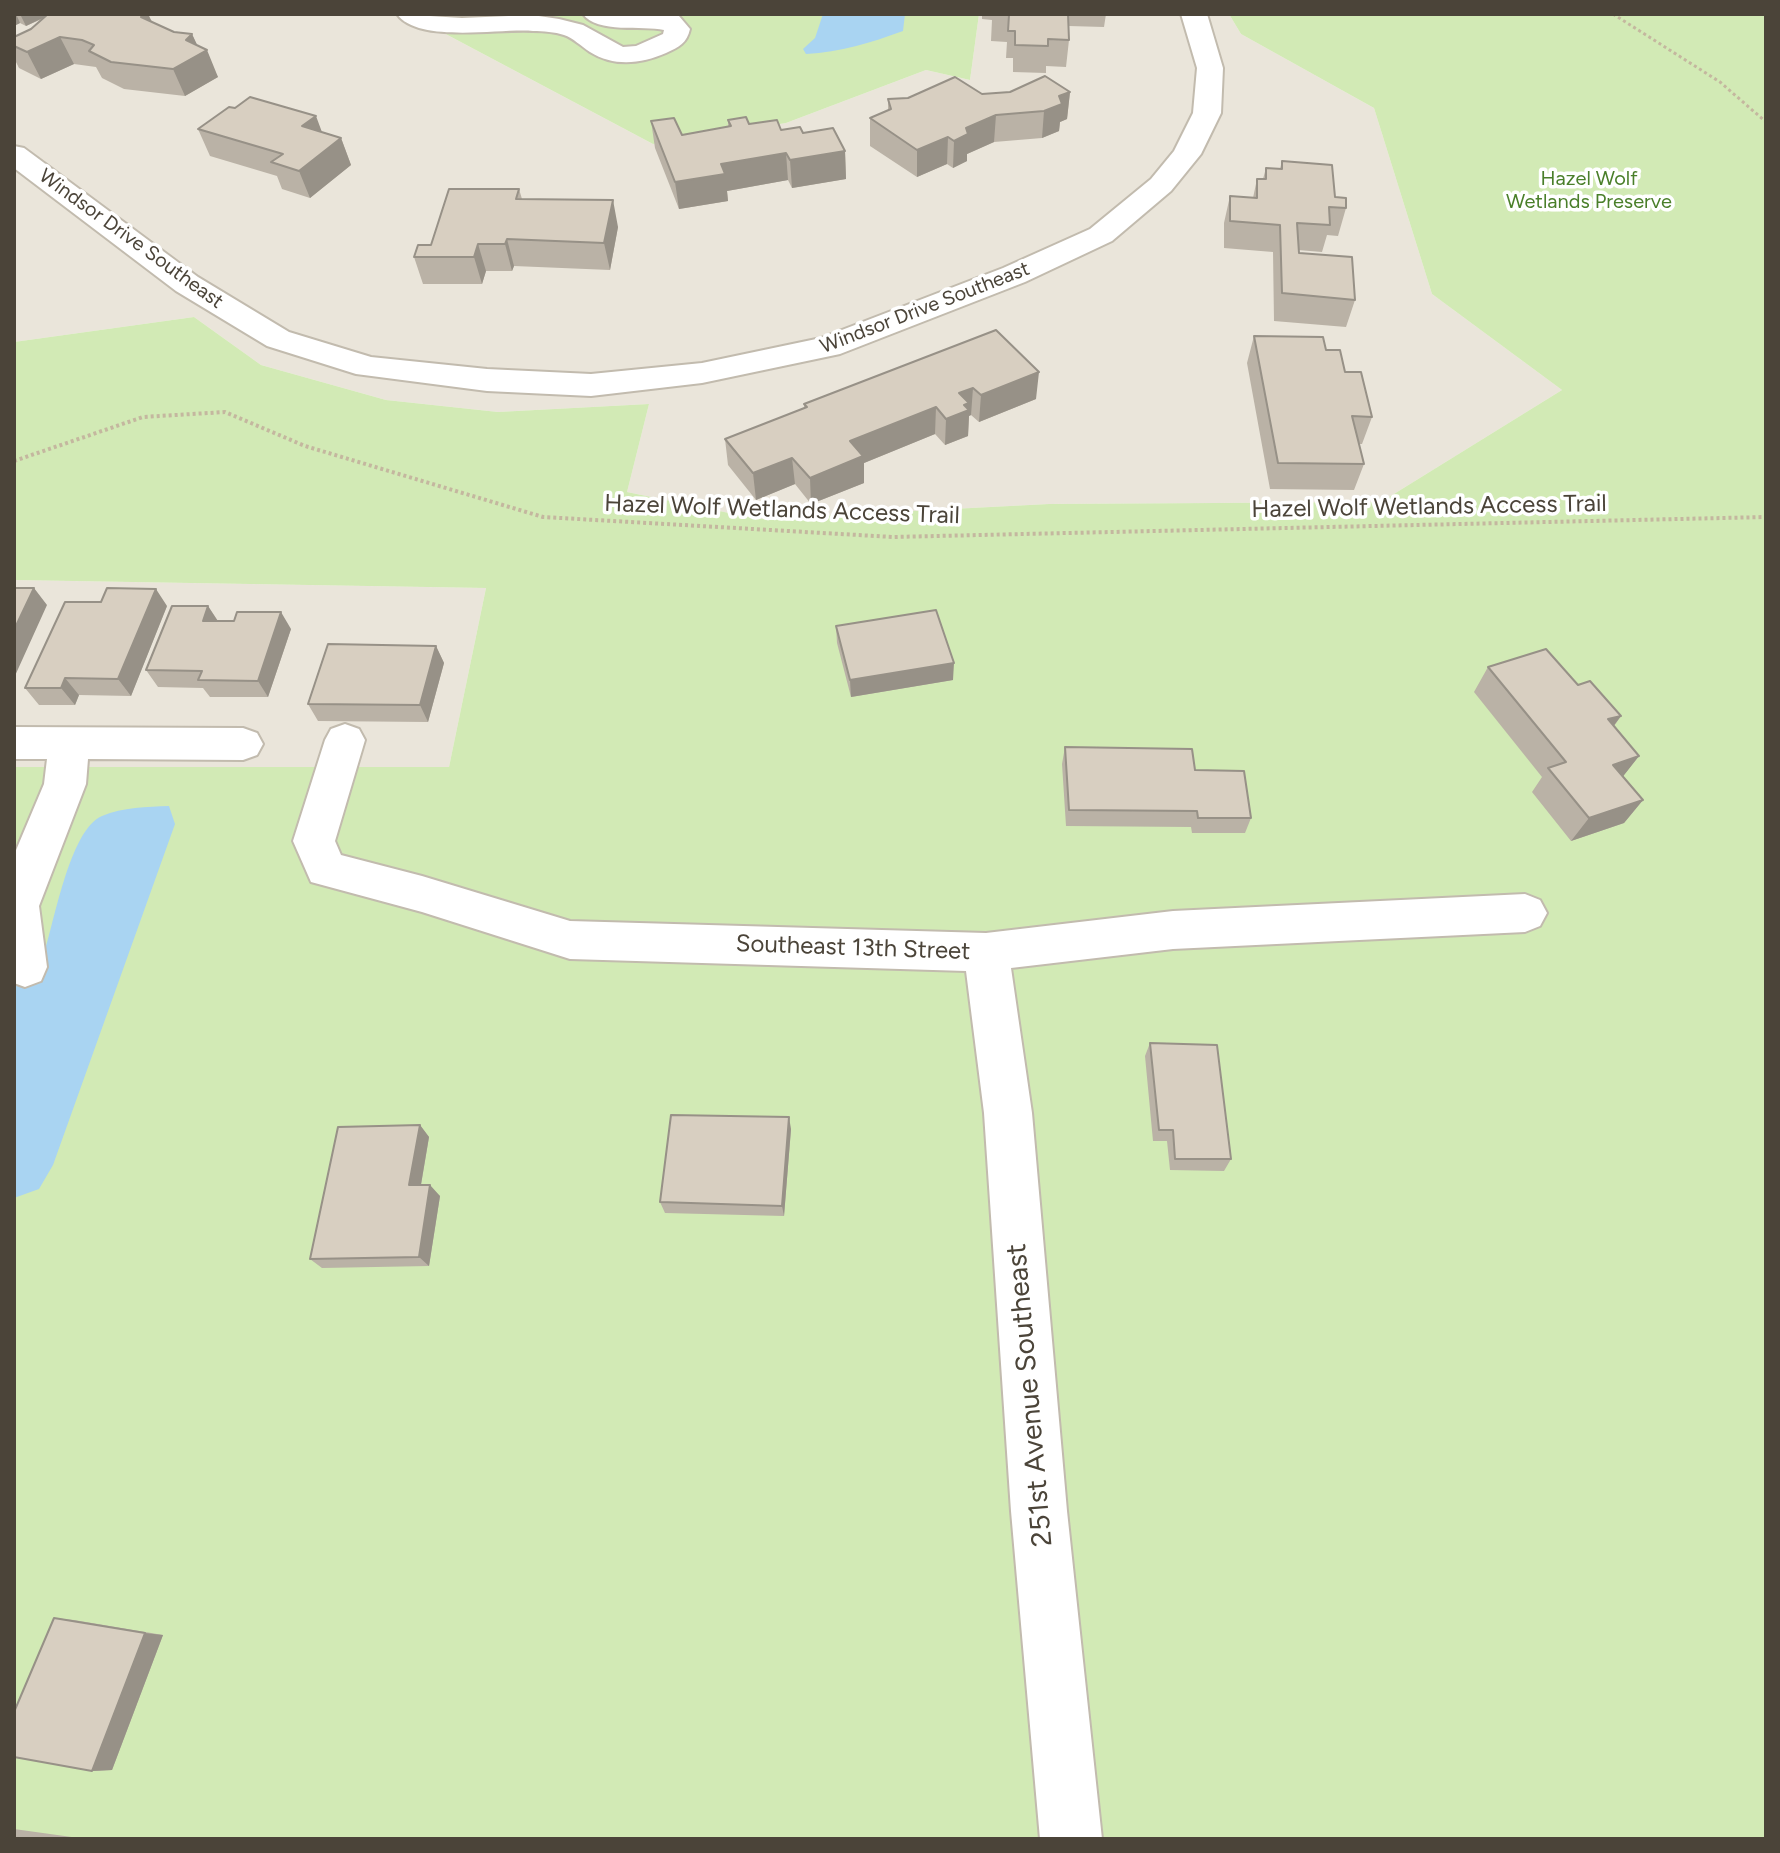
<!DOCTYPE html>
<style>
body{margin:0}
#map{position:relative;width:1780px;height:1853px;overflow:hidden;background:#f6f3ec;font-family:Figtree,sans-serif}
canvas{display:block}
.frame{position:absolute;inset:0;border:16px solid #4b4439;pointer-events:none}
</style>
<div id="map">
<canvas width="1780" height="1853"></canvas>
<div class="frame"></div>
</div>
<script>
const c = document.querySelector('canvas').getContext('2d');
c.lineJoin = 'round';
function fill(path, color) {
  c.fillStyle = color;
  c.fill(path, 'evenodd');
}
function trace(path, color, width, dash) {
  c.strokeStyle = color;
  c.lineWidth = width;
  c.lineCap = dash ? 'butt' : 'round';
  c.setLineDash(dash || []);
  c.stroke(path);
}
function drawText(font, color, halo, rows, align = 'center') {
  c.font = font + ' Figtree,sans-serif';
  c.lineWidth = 7;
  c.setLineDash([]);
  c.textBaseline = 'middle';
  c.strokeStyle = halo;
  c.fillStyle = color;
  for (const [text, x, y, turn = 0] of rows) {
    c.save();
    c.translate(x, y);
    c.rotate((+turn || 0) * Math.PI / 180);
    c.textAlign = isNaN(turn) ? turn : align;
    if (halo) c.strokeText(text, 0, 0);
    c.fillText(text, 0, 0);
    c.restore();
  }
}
fill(new Path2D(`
 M 14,14 L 408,14 L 653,144 L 786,123 L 926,70 L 970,80 L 979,14 L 1229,14 L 1241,34 L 1374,108 L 1432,294 L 1562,390 L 1381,502 L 1049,504 L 758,519 L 627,492 L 649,404 L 498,412 L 386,400 L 261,365 L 194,317 L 14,342 Z
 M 14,580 L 486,588 L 449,767 L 14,767 Z`), '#eae5da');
fill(new Path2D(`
 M 408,14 L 979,14 L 970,80 L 926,70 L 786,123 L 653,144 Z
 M 1229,14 L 1766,14 L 1766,1839 L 14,1839 L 14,767 L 449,767 L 486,588 L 14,580 L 14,342 L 194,317 L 261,365 L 386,400 L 498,412 L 649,404 L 627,492 L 758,519 L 1049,504 L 1381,502 L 1562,390 L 1432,294 L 1374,108 L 1241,34 Z`), '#d2eab5');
fill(new Path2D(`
 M 823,14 L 905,14 L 903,31 C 870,43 841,52 806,54 L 803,49 L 815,38 Z
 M 169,806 L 175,824 L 53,1165 L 39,1189 L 14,1198 L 14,971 L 42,960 C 54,925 69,830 102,816 C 123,807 147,807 169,806 Z`), '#a9d4f2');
const minor = new Path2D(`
 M 397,14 L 462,18 L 532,15 L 559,19 L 583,25 L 623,47 L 636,46 L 663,34 L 664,30 C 643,25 597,34 583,14 L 673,14 L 679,16 L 690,29 C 687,43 679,47 666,53 C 641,64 614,67 590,52 C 581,46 573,38 564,35 C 555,32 543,31 533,31 C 501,28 418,44 397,14 Z
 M 1181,14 L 1207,14 L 1223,68 L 1221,113 L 1201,154 L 1171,191 L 1112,241 L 1025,282 L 840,354 L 702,383 L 591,396 L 487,391 L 356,374 L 267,346 L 176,291 L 14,168 L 14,146 L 24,148 L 198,277 L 289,332 L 371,357 L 487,369 L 591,374 L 702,363 L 821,338 L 1003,268 L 1090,229 L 1151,179 L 1174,151 L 1193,113 L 1197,68 Z
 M 345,724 L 359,729 L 365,740 L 335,841 L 341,855 L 422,876 L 570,921 L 986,933 L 1173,911 L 1525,894 L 1540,900 L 1547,913 L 1540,926 L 1525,932 L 1173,949 L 1011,968 L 1032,1113 L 1067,1511 L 1102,1839 L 1040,1839 L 1011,1511 L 984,1113 L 966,971 L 570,959 L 422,912 L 311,882 L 293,841 L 325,740 L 331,729 Z
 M 14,727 L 243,728 L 257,733 L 263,744 L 257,755 L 243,760 L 88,759 L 86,784 L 39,906 L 47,967 L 41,981 L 25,987 L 14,983 L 14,855 L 44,784 L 47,759 L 14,759 Z`);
trace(minor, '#c2bbae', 4);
trace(new Path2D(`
 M 1613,14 L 1720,82 L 1766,122`), '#c4b79f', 3, [3, 3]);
trace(new Path2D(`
 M 14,461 L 143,417 L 225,412 L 305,446 L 543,517 L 893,537 L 1766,517`), '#c4b79f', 4, [3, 3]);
fill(minor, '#fff');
fill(new Path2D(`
 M 14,14 L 148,14 L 152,22 L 174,32 L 192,34 L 197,46 L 218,77 L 185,96 L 124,89 L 102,78 L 96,67 L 74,64 L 41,79 L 19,68 L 14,58 L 14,37 L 31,29 L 44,18 L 26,26 L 20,23 L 14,26 Z
 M 982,14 L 1106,14 L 1104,27 L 1069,26 L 1069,40 L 1066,67 L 1046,66 L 1046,73 L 1013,72 L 1013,58 L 1006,58 L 1007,42 L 991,41 L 992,20 L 982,19 Z
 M 1070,92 L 1067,119 L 1060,122 L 1059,131 L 1042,138 L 994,142 L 967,154 L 967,161 L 953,168 L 947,164 L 917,177 L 870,146 L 870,118 L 888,110 L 888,99 L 982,94 Z
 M 728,120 L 803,133 L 845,151 L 846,179 L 792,188 L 788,180 L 727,191 L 728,201 L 679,209 L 655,148 L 651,121 L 682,135 L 728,127 Z
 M 198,129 L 322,132 L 341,138 L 351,165 L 310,198 L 282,189 L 277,176 L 210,156 Z
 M 1282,161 L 1335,197 L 1346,208 L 1338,236 L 1327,235 L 1322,252 L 1298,250 L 1299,253 L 1355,300 L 1346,327 L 1274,321 L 1273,252 L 1224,248 L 1224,223 L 1230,196 L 1253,198 L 1257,179 L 1263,179 L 1266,168 L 1280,169 Z
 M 519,189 L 522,199 L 618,227 L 610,270 L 514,266 L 512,271 L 486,271 L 482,284 L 423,284 L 414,257 Z
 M 996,330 L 1036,399 L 979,422 L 971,415 L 969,416 L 968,436 L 945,445 L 935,434 L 864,463 L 864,483 L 811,504 L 795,484 L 756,500 L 728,465 L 725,439 L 804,408 L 804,404 Z
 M 1254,336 L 1326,350 L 1345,372 L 1372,417 L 1362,444 L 1359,444 L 1364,464 L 1354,490 L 1270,489 L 1247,363 Z
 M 167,606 L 131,696 L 79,695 L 75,705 L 39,705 L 25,688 Z
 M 208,606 L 218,621 L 291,629 L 268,697 L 210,697 L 203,688 L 158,687 L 146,670 Z
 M 836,626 L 953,680 L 851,697 L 837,643 Z
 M 436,646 L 444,663 L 428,722 L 318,721 L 308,704 Z
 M 1488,667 L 1578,685 L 1621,716 L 1614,726 L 1639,756 L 1623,776 L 1643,800 L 1624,823 L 1571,841 L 1532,792 L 1542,777 L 1474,692 Z
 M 1065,747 L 1195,770 L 1251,818 L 1245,833 L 1192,833 L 1191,827 L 1066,826 L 1062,764 Z
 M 1150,1043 L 1231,1159 L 1224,1171 L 1170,1170 L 1167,1141 L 1153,1141 L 1145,1056 Z
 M 420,1125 L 429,1137 L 421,1185 L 440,1196 L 429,1266 L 322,1268 L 310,1259 Z
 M 791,1129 L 784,1216 L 665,1213 L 660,1202 Z
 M 54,1618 L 74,1620 L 163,1635 L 112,1770 L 92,1771 Z
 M 14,1829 L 86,1839 L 14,1839 Z`), '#bab2a6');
fill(new Path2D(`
 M 14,14 L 16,14 L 20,23 L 14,26 Z
 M 20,14 L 49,14 L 49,15 L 26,26 Z
 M 144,14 L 148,14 L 159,37 L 141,17 Z
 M 192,34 L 201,53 L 207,50 L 218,77 L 185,96 L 173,69 L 186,40 Z
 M 60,37 L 74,64 L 41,79 L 27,52 Z
 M 1070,92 L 1067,119 L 1060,122 L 1059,131 L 1042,138 L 1044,111 L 1059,96 Z
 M 996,115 L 994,142 L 967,154 L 967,161 L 953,168 L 954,141 L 966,128 Z
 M 316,116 L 326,143 L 302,126 Z
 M 948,137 L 947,164 L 917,177 L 917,150 Z
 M 341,138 L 351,165 L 310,198 L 299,171 Z
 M 845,151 L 846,179 L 792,188 L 790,160 Z
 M 786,153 L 788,180 L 727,191 L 728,201 L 679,209 L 675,182 L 721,164 Z
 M 613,200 L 618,227 L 610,270 L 604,243 Z
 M 507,239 L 514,266 L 512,271 L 505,244 Z
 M 478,244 L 486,271 L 482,284 L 474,257 Z
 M 1039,372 L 1036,399 L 979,422 L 981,395 Z
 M 973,388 L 971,415 L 969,416 L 968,436 L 945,445 L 946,419 L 959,393 Z
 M 936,407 L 935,434 L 864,463 L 864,483 L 811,504 L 810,478 L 850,441 Z
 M 792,458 L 795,484 L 756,500 L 753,473 Z
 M 34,588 L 47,605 L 14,678 L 14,630 Z
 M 156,589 L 167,606 L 131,696 L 118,679 Z
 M 208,606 L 219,623 L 203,621 Z
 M 281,612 L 291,629 L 268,697 L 258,681 Z
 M 436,646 L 444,663 L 428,722 L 420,705 Z
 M 954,663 L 953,680 L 851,697 L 850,680 Z
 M 65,678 L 79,695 L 75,705 L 61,688 Z
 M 1621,716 L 1603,740 L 1608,719 Z
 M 1639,756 L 1621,779 L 1613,765 Z
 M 1643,800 L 1624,823 L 1571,841 L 1589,818 Z
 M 789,1117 L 791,1129 L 784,1216 L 782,1206 Z
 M 420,1125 L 429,1137 L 419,1196 L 409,1185 Z
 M 430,1185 L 440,1196 L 429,1266 L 419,1257 Z
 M 145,1633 L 163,1635 L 112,1770 L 92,1771 Z`), '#979187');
const building = new Path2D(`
 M 48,14 L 144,14 L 141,17 L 174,32 L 192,34 L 186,40 L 207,50 L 173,69 L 111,62 L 89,51 L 94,45 L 82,40 L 60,37 L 27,52 L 14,46 L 14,37 L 31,29 Z
 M 993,14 L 1068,14 L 1069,40 L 1048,39 L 1048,46 L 1015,45 L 1015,31 L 1008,31 L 1009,15 Z
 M 1045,76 L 1070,92 L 1059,96 L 1062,104 L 1044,111 L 996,115 L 966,128 L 968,134 L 954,141 L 948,137 L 917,150 L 870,118 L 891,109 L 888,99 L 908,98 L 955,77 L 982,94 L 1010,92 Z
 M 250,97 L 316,116 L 302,126 L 341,138 L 299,171 L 271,162 L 283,154 L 198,129 L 229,107 L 235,108 Z
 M 746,117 L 749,124 L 777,120 L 781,130 L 800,127 L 803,133 L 833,128 L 845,151 L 790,160 L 786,153 L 721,164 L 725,174 L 675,182 L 651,121 L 674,118 L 682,135 L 731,126 L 728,120 Z
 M 1282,161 L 1332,165 L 1335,197 L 1346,198 L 1346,208 L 1329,207 L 1330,225 L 1297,223 L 1299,253 L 1352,257 L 1355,300 L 1282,293 L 1280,225 L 1230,221 L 1230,196 L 1257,198 L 1257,179 L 1266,179 L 1266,168 L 1282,169 Z
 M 449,189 L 519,189 L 516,199 L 613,200 L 604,243 L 507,239 L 505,244 L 478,244 L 474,257 L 414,257 L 418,245 L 431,245 Z
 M 996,330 L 1039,372 L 981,395 L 973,388 L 959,393 L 969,403 L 964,405 L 969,410 L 946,419 L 936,407 L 850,441 L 863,456 L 810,478 L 792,458 L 753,473 L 725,439 L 807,407 L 804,404 Z
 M 1254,336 L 1323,337 L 1326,350 L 1340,350 L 1345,372 L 1361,372 L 1372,417 L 1352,416 L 1364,464 L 1278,463 Z
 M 14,588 L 34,588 L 14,630 Z
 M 107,588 L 156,589 L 118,679 L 65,678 L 61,688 L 25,688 L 65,602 L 101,602 Z
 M 172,606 L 208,606 L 203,621 L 234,621 L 237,612 L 281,612 L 258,681 L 198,680 L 202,671 L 146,670 Z
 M 936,610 L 954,663 L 850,680 L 836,626 Z
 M 328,644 L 436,646 L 420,705 L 308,704 Z
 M 1546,649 L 1578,685 L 1590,681 L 1621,716 L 1608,719 L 1639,756 L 1613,765 L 1643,800 L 1589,818 L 1548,768 L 1566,762 L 1488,667 Z
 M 1065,747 L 1192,749 L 1195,770 L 1244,771 L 1251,818 L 1198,818 L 1197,811 L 1069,810 Z
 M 1150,1043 L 1217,1045 L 1231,1159 L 1175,1159 L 1173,1130 L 1159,1130 Z
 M 671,1115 L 789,1117 L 782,1206 L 660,1202 Z
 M 420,1125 L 409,1185 L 430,1185 L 419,1257 L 310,1259 L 338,1127 Z
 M 54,1618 L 145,1633 L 92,1771 L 14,1757 L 14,1712 Z`);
fill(building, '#d8cfc1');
trace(building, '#979187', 2);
drawText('20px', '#4a7f2a', '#fff', [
 ["Hazel Wolf",1589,179],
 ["Wetlands Preserve",1589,202]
]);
drawText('20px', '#4b4439', '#fff', [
 ["Windsor Drive Southeast",131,239,36],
 ["Windsor Drive Southeast",925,308,-21]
]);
drawText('24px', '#4b4439', '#fff', [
 ["Hazel Wolf Wetlands Access Trail",1429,507,-1],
 ["Hazel Wolf Wetlands Access Trail",782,510,2],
 ["Southeast 13th Street",853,948,2]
]);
drawText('28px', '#4b4439', '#fff', [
 ["251st Avenue Southeast",1030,1395,-95]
]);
</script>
